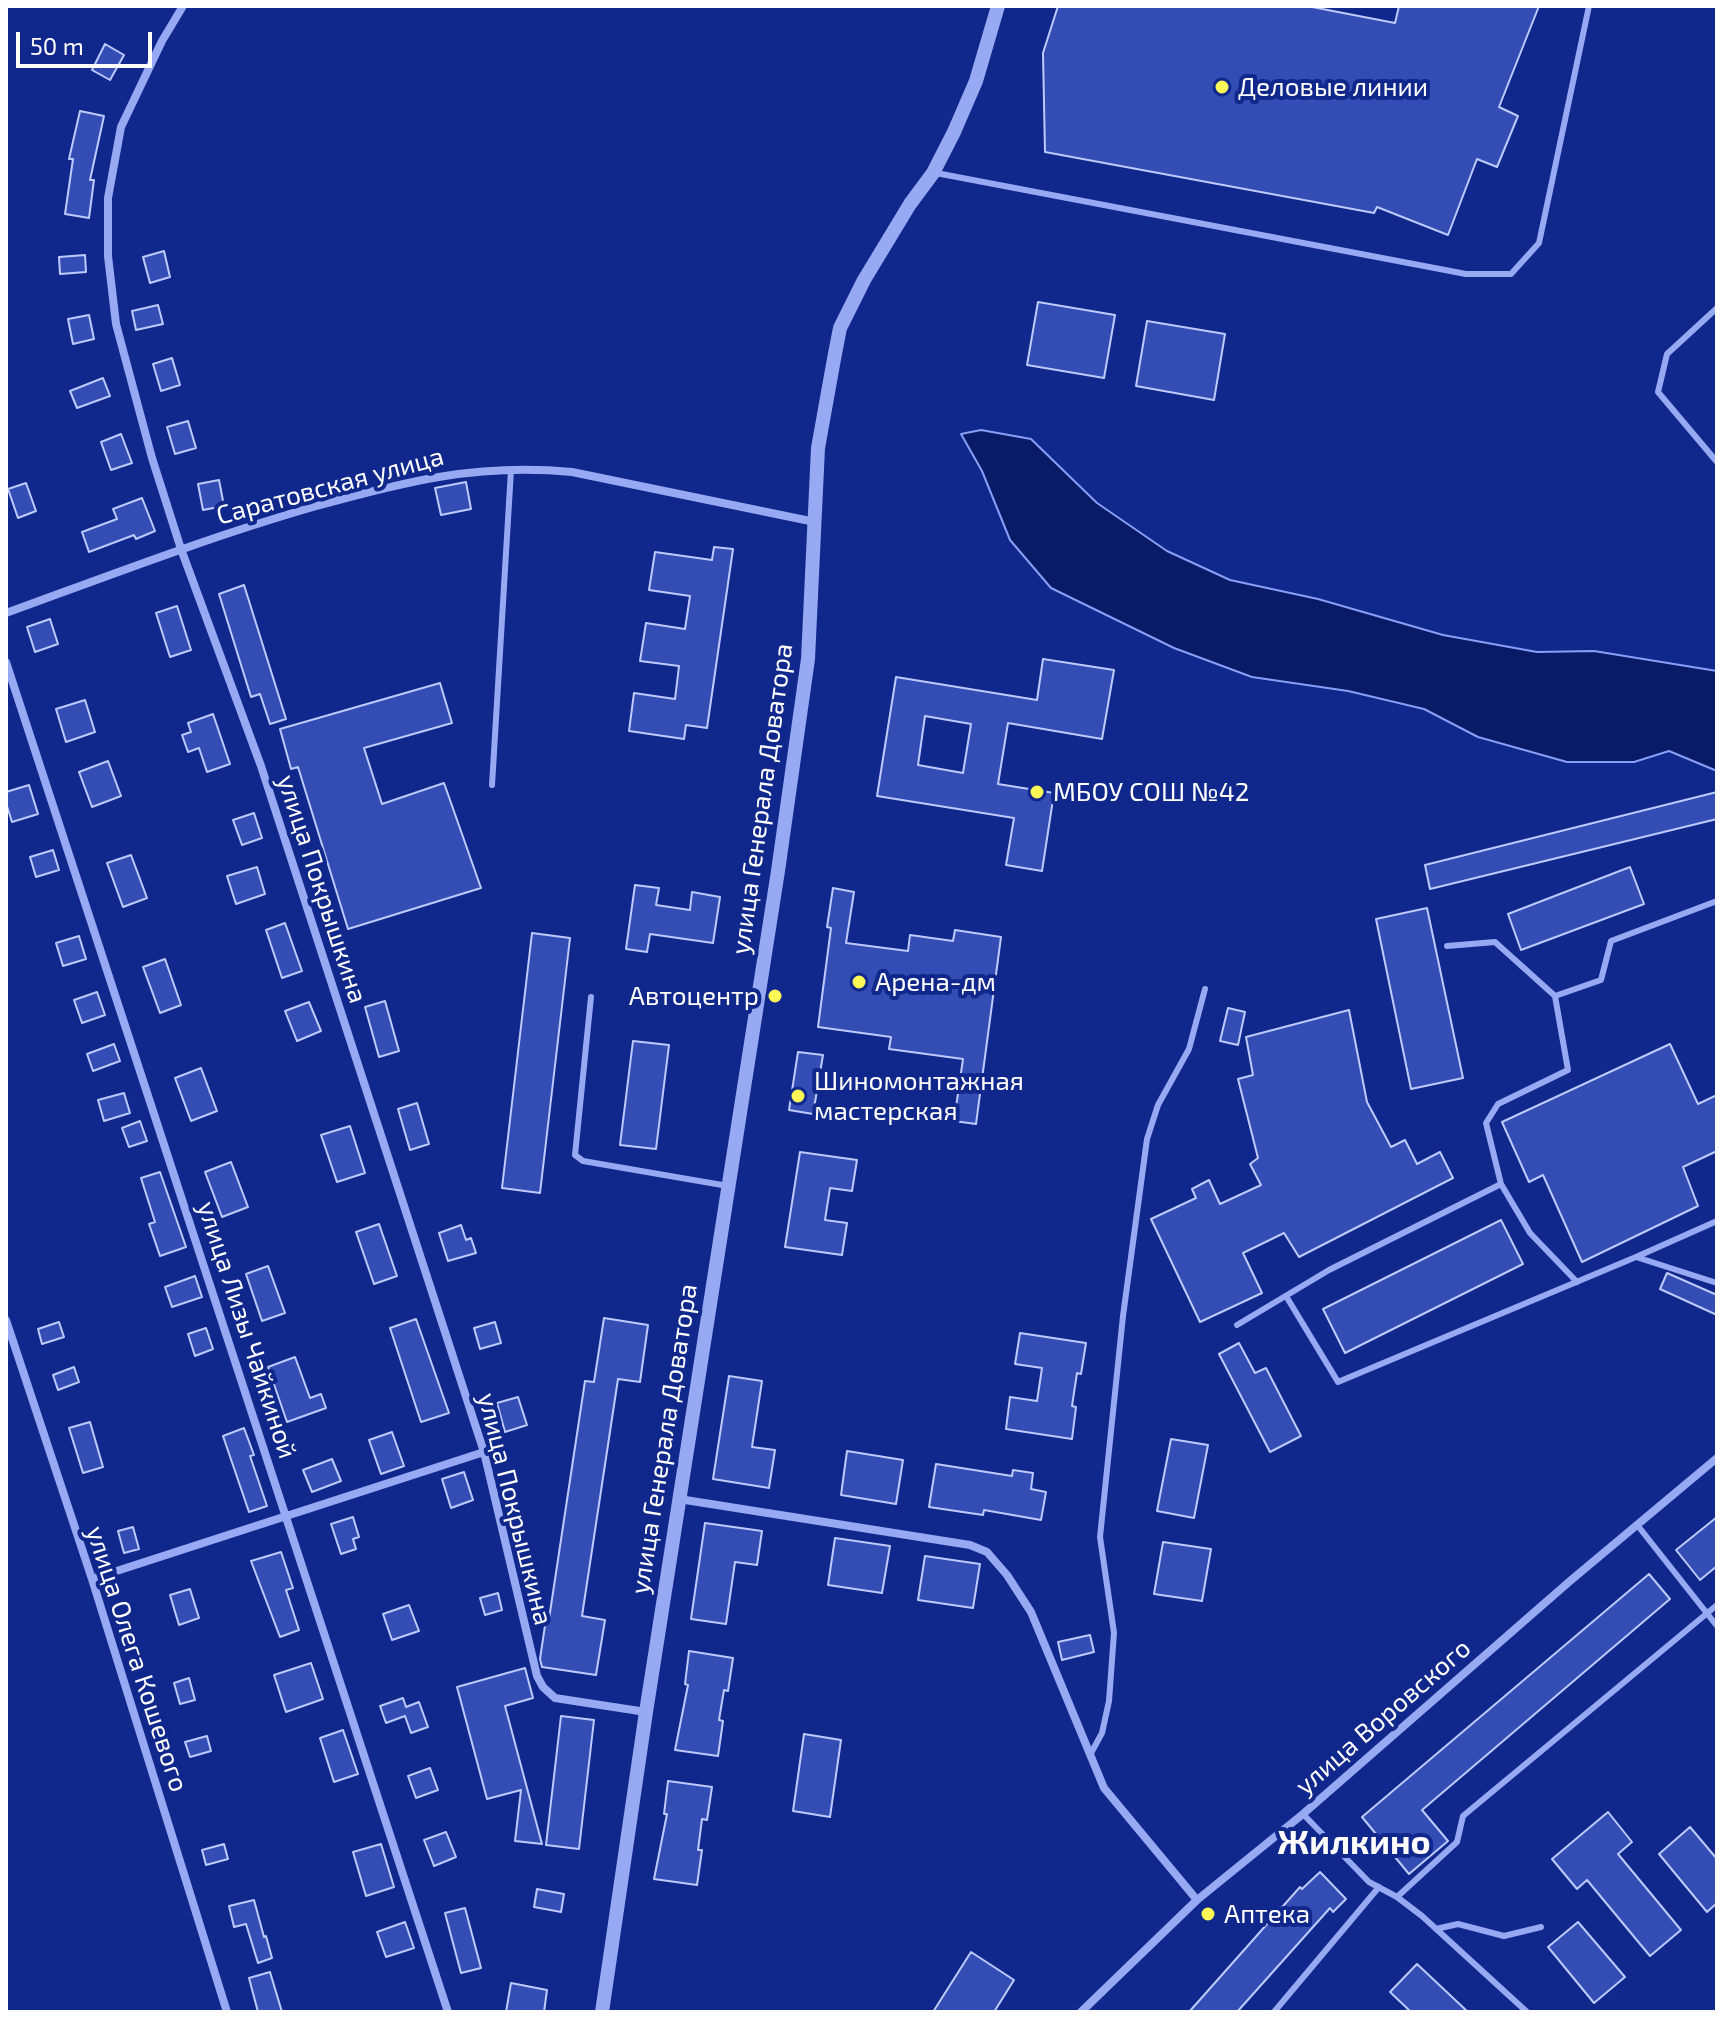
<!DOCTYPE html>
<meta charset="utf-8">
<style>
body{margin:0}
#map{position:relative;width:1723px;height:2018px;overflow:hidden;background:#10278c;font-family:"Exo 2",sans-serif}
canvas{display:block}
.frame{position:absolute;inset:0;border:8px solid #fff;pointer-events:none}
.scale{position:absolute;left:16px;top:32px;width:136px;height:36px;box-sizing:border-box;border:4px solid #fff;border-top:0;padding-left:10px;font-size:24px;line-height:28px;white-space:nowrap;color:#fff;-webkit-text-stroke:6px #10278c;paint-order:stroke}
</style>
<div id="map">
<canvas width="1723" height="2018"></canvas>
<div class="frame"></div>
<div class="scale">50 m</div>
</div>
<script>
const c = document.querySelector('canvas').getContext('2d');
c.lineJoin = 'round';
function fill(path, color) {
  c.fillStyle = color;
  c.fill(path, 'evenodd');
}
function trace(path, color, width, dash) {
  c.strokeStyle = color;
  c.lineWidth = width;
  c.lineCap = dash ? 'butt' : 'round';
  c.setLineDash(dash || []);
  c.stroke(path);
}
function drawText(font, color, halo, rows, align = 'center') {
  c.font = font + ' "Exo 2",sans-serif';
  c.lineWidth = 8;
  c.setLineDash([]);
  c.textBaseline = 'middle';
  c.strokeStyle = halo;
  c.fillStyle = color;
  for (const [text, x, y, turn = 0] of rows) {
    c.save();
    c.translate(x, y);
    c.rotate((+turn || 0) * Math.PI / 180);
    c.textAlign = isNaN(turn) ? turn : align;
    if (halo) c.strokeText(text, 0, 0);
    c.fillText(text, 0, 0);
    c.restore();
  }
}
const water = new Path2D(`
 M 981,430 L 1031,439 L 1097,503 L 1167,551 L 1230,580 L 1318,599 L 1443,635 L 1537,652 L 1594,651 L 1717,671 L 1717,771 L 1669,751 L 1634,762 L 1567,762 L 1478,737 L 1424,709 L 1348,691 L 1252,677 L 1174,648 L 1051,588 L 1010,540 L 982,471 L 961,434 Z`);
fill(water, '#091a67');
trace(water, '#889ff6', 2);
const building = new Path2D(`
 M 1058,6 L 1307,6 L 1395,23 L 1399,6 L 1539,6 L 1499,107 L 1518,116 L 1497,167 L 1477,159 L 1448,235 L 1377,207 L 1374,213 L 1045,152 L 1043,53 Z
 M 105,44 L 124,55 L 110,80 L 92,70 Z
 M 80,111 L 104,116 L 90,180 L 94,180 L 89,218 L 65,214 L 73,159 L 69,159 Z
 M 164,251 L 170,277 L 150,283 L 143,257 Z
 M 85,255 L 86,272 L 60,274 L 59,257 Z
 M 1038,302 L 1115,315 L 1104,378 L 1027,365 Z
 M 158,305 L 163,324 L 136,330 L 132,311 Z
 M 89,315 L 94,339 L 73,344 L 68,319 Z
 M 1147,321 L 1225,334 L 1214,400 L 1136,386 Z
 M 172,358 L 180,385 L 161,391 L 153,364 Z
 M 103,378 L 110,396 L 77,408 L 70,391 Z
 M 188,421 L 196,448 L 175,454 L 167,427 Z
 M 121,434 L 132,463 L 111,470 L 101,442 Z
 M 219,480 L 224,506 L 203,510 L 198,484 Z
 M 466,482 L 471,509 L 441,515 L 435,488 Z
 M 26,483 L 36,511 L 18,518 L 8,489 Z
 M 142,498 L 155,531 L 136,539 L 134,535 L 89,552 L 82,532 L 117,519 L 113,509 Z
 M 714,547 L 733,549 L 707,728 L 686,725 L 684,739 L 629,731 L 634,693 L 675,699 L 679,666 L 640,661 L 646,623 L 685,629 L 690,596 L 649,590 L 655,552 L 712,560 Z
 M 244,585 L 286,719 L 270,724 L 260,694 L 251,697 L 219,594 Z
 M 177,606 L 191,650 L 170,657 L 156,613 Z
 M 50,619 L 58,644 L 35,652 L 27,627 Z
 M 1043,659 L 1114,670 L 1102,739 L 1008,723 L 998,784 L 1054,793 L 1042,871 L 1006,865 L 1014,818 L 877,796 L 896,677 L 1037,700 ZM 925,716 L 971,724 L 963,773 L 918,765 Z
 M 440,683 L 452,723 L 364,748 L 382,804 L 444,783 L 481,888 L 348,929 L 298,767 L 291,769 L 280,729 Z
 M 85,700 L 95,732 L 66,742 L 56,709 Z
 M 213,714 L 230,764 L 207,772 L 199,748 L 188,752 L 182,735 L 191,732 L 188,723 Z
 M 108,761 L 121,796 L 92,807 L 79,772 Z
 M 29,785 L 38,814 L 12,822 L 6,803 L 6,792 Z
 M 1717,792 L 1717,819 L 1430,889 L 1425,865 Z
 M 254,813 L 262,838 L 242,845 L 233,820 Z
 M 53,850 L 59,870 L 36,877 L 30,857 Z
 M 131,855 L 147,898 L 123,907 L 107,863 Z
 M 257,867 L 265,894 L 236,904 L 227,876 Z
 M 1630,867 L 1644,904 L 1521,950 L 1508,914 Z
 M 635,885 L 659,888 L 656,905 L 690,910 L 692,892 L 720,897 L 713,943 L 650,934 L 647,952 L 626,949 Z
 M 833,888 L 854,892 L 846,943 L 908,951 L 910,935 L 953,941 L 955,930 L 1001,937 L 976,1124 L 954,1121 L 963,1059 L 889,1049 L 891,1037 L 818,1027 L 831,928 L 827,927 Z
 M 1427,908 L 1463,1078 L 1411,1089 L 1376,919 Z
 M 285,923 L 302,971 L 282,978 L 266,930 Z
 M 532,933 L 570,938 L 540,1193 L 502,1188 Z
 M 79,936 L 86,959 L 63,966 L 56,943 Z
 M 165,959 L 181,1005 L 160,1013 L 143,967 Z
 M 97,992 L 105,1015 L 82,1023 L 74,1000 Z
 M 385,1001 L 399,1051 L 379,1057 L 365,1007 Z
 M 309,1002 L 321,1031 L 297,1041 L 285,1011 Z
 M 1228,1008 L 1245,1012 L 1238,1045 L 1220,1041 Z
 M 1349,1010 L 1367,1102 L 1391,1147 L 1405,1140 L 1417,1164 L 1440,1152 L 1453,1178 L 1299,1257 L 1284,1233 L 1243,1253 L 1262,1293 L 1200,1322 L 1151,1219 L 1196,1198 L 1192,1189 L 1209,1180 L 1220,1204 L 1261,1185 L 1250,1164 L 1258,1158 L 1238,1079 L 1253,1075 L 1246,1037 Z
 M 633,1041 L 669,1045 L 656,1149 L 620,1145 Z
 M 114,1044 L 120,1061 L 93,1071 L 87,1054 Z
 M 1670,1044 L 1698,1104 L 1717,1095 L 1717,1151 L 1683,1167 L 1698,1206 L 1582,1262 L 1543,1175 L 1529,1182 L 1502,1122 Z
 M 798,1052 L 823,1055 L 813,1114 L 789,1110 Z
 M 201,1068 L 217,1111 L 191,1121 L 175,1078 Z
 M 124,1093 L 130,1113 L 104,1121 L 98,1100 Z
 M 417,1103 L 429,1144 L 410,1150 L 398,1109 Z
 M 140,1121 L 147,1141 L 129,1147 L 122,1128 Z
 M 350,1126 L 365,1173 L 337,1182 L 321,1135 Z
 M 800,1152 L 857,1160 L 852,1191 L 830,1188 L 825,1220 L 847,1223 L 842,1255 L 785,1247 Z
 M 231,1162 L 248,1207 L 222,1217 L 205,1172 Z
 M 160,1172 L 186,1247 L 160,1256 L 149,1224 L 155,1222 L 141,1178 Z
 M 1501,1220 L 1523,1264 L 1345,1353 L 1323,1309 Z
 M 379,1224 L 397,1276 L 374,1284 L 356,1232 Z
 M 461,1225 L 466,1240 L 471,1238 L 476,1253 L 448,1261 L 439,1233 Z
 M 268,1266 L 285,1313 L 262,1321 L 246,1274 Z
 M 1667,1273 L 1717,1295 L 1717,1315 L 1660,1289 Z
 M 195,1276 L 202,1297 L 172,1307 L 165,1287 Z
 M 604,1318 L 648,1325 L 640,1382 L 618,1379 L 582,1616 L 605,1620 L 596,1675 L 542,1667 L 540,1659 L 546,1619 L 549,1619 L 585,1381 L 594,1382 Z
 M 416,1319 L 449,1413 L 421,1422 L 390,1328 Z
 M 59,1322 L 64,1337 L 42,1344 L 38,1329 Z
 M 495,1322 L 501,1343 L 480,1349 L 474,1328 Z
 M 206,1328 L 213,1349 L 195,1356 L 188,1334 Z
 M 1020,1333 L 1086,1343 L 1081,1374 L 1077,1373 L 1072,1406 L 1076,1407 L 1072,1439 L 1006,1429 L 1010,1397 L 1037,1401 L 1042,1368 L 1015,1364 Z
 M 1239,1343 L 1255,1373 L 1266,1368 L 1301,1436 L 1270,1452 L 1219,1354 Z
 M 295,1357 L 310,1398 L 321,1394 L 326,1408 L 287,1422 L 268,1367 Z
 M 74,1367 L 79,1382 L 58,1390 L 53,1375 Z
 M 729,1376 L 762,1381 L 752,1447 L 775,1450 L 769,1488 L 713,1479 Z
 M 518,1397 L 527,1425 L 505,1432 L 497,1403 Z
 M 90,1422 L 103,1467 L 83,1473 L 69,1428 Z
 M 244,1428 L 254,1455 L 250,1456 L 267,1506 L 249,1512 L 223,1436 Z
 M 392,1432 L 404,1466 L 381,1474 L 369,1440 Z
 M 1171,1439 L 1208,1445 L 1194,1518 L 1157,1511 Z
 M 847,1451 L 903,1460 L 896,1504 L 841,1495 Z
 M 332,1459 L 341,1481 L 312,1492 L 303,1470 Z
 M 936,1464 L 1012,1476 L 1013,1470 L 1033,1473 L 1031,1489 L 1046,1492 L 1041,1520 L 984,1510 L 983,1515 L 929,1507 Z
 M 464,1472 L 473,1500 L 451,1508 L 442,1479 Z
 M 353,1517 L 359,1537 L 353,1539 L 356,1549 L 341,1554 L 331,1524 Z
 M 1717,1517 L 1717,1566 L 1700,1580 L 1676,1550 Z
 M 705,1523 L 762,1531 L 757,1565 L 735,1562 L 726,1624 L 691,1619 Z
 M 133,1527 L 139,1549 L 124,1553 L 118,1531 Z
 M 835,1538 L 890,1546 L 882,1593 L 828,1585 Z
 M 1163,1542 L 1211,1549 L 1202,1601 L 1154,1594 Z
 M 281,1552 L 293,1588 L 286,1590 L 299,1630 L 280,1637 L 251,1561 Z
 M 925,1556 L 980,1564 L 973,1608 L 918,1600 Z
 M 1649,1574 L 1670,1599 L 1422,1810 L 1448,1841 L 1409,1874 L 1362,1817 Z
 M 190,1589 L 199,1618 L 179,1625 L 170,1595 Z
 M 498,1593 L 502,1610 L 485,1615 L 480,1598 Z
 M 409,1605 L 419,1631 L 392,1640 L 383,1614 Z
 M 1090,1635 L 1094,1652 L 1062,1660 L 1058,1642 Z
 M 689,1651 L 733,1658 L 728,1691 L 724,1690 L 719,1720 L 723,1721 L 718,1756 L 675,1750 L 688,1685 L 685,1684 Z
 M 311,1663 L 323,1699 L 286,1712 L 274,1675 Z
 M 525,1668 L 533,1698 L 505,1706 L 542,1844 L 515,1841 L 521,1790 L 487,1799 L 457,1687 Z
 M 189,1678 L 195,1700 L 180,1704 L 174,1683 Z
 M 403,1698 L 406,1707 L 419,1702 L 428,1727 L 411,1733 L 405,1716 L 386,1723 L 380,1706 Z
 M 561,1716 L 594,1720 L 579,1849 L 546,1845 Z
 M 343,1730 L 358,1774 L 334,1782 L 320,1738 Z
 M 804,1734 L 841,1740 L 830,1817 L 793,1811 Z
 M 207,1736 L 211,1751 L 190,1757 L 185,1742 Z
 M 430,1768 L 438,1790 L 416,1798 L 408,1776 Z
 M 668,1781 L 712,1787 L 707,1820 L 702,1819 L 698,1850 L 702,1850 L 697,1885 L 654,1879 L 667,1814 L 664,1814 Z
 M 1608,1812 L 1632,1842 L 1618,1854 L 1681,1930 L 1650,1956 L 1587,1880 L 1577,1889 L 1552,1859 Z
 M 1690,1827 L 1717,1859 L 1717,1903 L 1707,1912 L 1659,1854 Z
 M 446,1832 L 456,1857 L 434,1866 L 424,1840 Z
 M 224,1844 L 228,1859 L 206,1865 L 202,1850 Z
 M 381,1844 L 394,1887 L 366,1896 L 353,1852 Z
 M 1320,1872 L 1346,1899 L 1333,1912 L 1330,1908 L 1237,2012 L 1189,2012 L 1300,1887 L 1302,1889 Z
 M 537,1889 L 564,1894 L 561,1912 L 534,1907 Z
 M 254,1900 L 264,1937 L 266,1936 L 272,1958 L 258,1963 L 246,1924 L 234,1927 L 229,1906 Z
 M 465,1908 L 481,1968 L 461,1973 L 445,1913 Z
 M 405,1922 L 414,1948 L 386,1957 L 377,1932 Z
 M 1578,1922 L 1625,1977 L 1594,2003 L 1548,1947 Z
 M 971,1952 L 1014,1980 L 994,2012 L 933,2012 Z
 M 1417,1964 L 1468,2012 L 1411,2012 L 1390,1992 Z
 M 270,1972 L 282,2012 L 258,2012 L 249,1978 Z
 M 511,1983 L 547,1990 L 544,2012 L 506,2012 Z`);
fill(building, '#344db4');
trace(building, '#becafd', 2);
trace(new Path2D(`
 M 936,173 L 1466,274 L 1511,274 L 1539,243 L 1589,6
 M 1717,308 L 1667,354 L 1658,392 L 1717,462
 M 492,785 L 511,470
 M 1447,946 L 1495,942 L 1555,996 L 1601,980 L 1611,941 L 1717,901
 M 591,997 L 575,1155 L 583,1161 L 728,1186
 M 1501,1184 L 1530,1233 L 1577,1282
 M 1636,1257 L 1717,1221
 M 1286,1296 L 1338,1382 L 1636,1257 L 1717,1283
 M 1237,1325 L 1329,1270 L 1501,1184 L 1486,1123 L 1498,1104 L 1568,1070 L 1555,996
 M 1638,1526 L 1717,1626
 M 1090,1755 L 1102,1733 L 1109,1701 L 1114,1633 L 1100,1537 L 1123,1316 L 1147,1139 L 1158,1105 L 1189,1049 L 1205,989
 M 1303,1814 L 1369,1882 L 1397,1897 L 1422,1916 L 1527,2012
 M 1397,1897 L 1457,1842 L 1463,1816 L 1717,1605
 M 1436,1929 L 1458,1924 L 1504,1936 L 1541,1927
 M 1274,2012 L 1379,1887`), '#97a9f2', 6);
trace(new Path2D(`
 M 183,6 L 162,41 L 121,127 L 108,198 L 108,256 L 116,324 L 152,458 L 181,549 L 261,766 L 484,1452 L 537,1676 L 543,1687 L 555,1698 L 646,1712
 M 6,613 C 108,576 209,537 313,507 C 403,482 476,463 572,472 L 815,522
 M 6,662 L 448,2012
 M 6,1320 L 92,1579 L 227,2012
 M 679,1499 L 970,1545 L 987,1552 L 1007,1575 L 1031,1612 L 1104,1788 L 1197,1900
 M 92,1579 L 484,1452
 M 1081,2012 L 1197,1900 L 1303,1814 L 1570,1581 L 1717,1458`), '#97a9f2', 8);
trace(new Path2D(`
 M 602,2012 L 646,1712 L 778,871 L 808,659 L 818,448 L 834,359 L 840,328 L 864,280 L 910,204 L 933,173 L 954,132 L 976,81 L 998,6`), '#97a9f2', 14);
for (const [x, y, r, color] of [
 [1222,87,8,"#fff958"],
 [1037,792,8,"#fff958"],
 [859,982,8,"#fff958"],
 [775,996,8,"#fff958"],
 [798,1096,8,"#fff958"],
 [1208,1914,8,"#fff958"]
]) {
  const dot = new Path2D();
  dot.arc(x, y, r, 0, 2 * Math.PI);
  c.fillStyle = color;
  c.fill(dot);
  trace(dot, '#10278c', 3);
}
drawText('26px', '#fff', '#10278c', [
 ["Деловые линии",1238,87],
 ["МБОУ СОШ №42",1053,792],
 ["Арена-дм",875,982],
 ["Автоцентр",759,996,"right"],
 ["Шиномонтажная",814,1081],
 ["мастерская",814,1111],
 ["Аптека",1224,1914]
], 'left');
drawText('26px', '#fff', '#10278c', [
 ["Саратовская улица",330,486,-15],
 ["улица Генерала Доватора",762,799,-82],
 ["улица Покрышкина",322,889,72],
 ["улица Лизы Чайкиной",247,1330,72],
 ["улица Генерала Доватора",664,1439,-81],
 ["улица Покрышкина",515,1509,76],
 ["улица Олега Кошевого",137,1659,72],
 ["улица Воровского",1383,1717,-41]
]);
drawText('bold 34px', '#fff', '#10278c', [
 ["Жилкино",1354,1843]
]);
</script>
